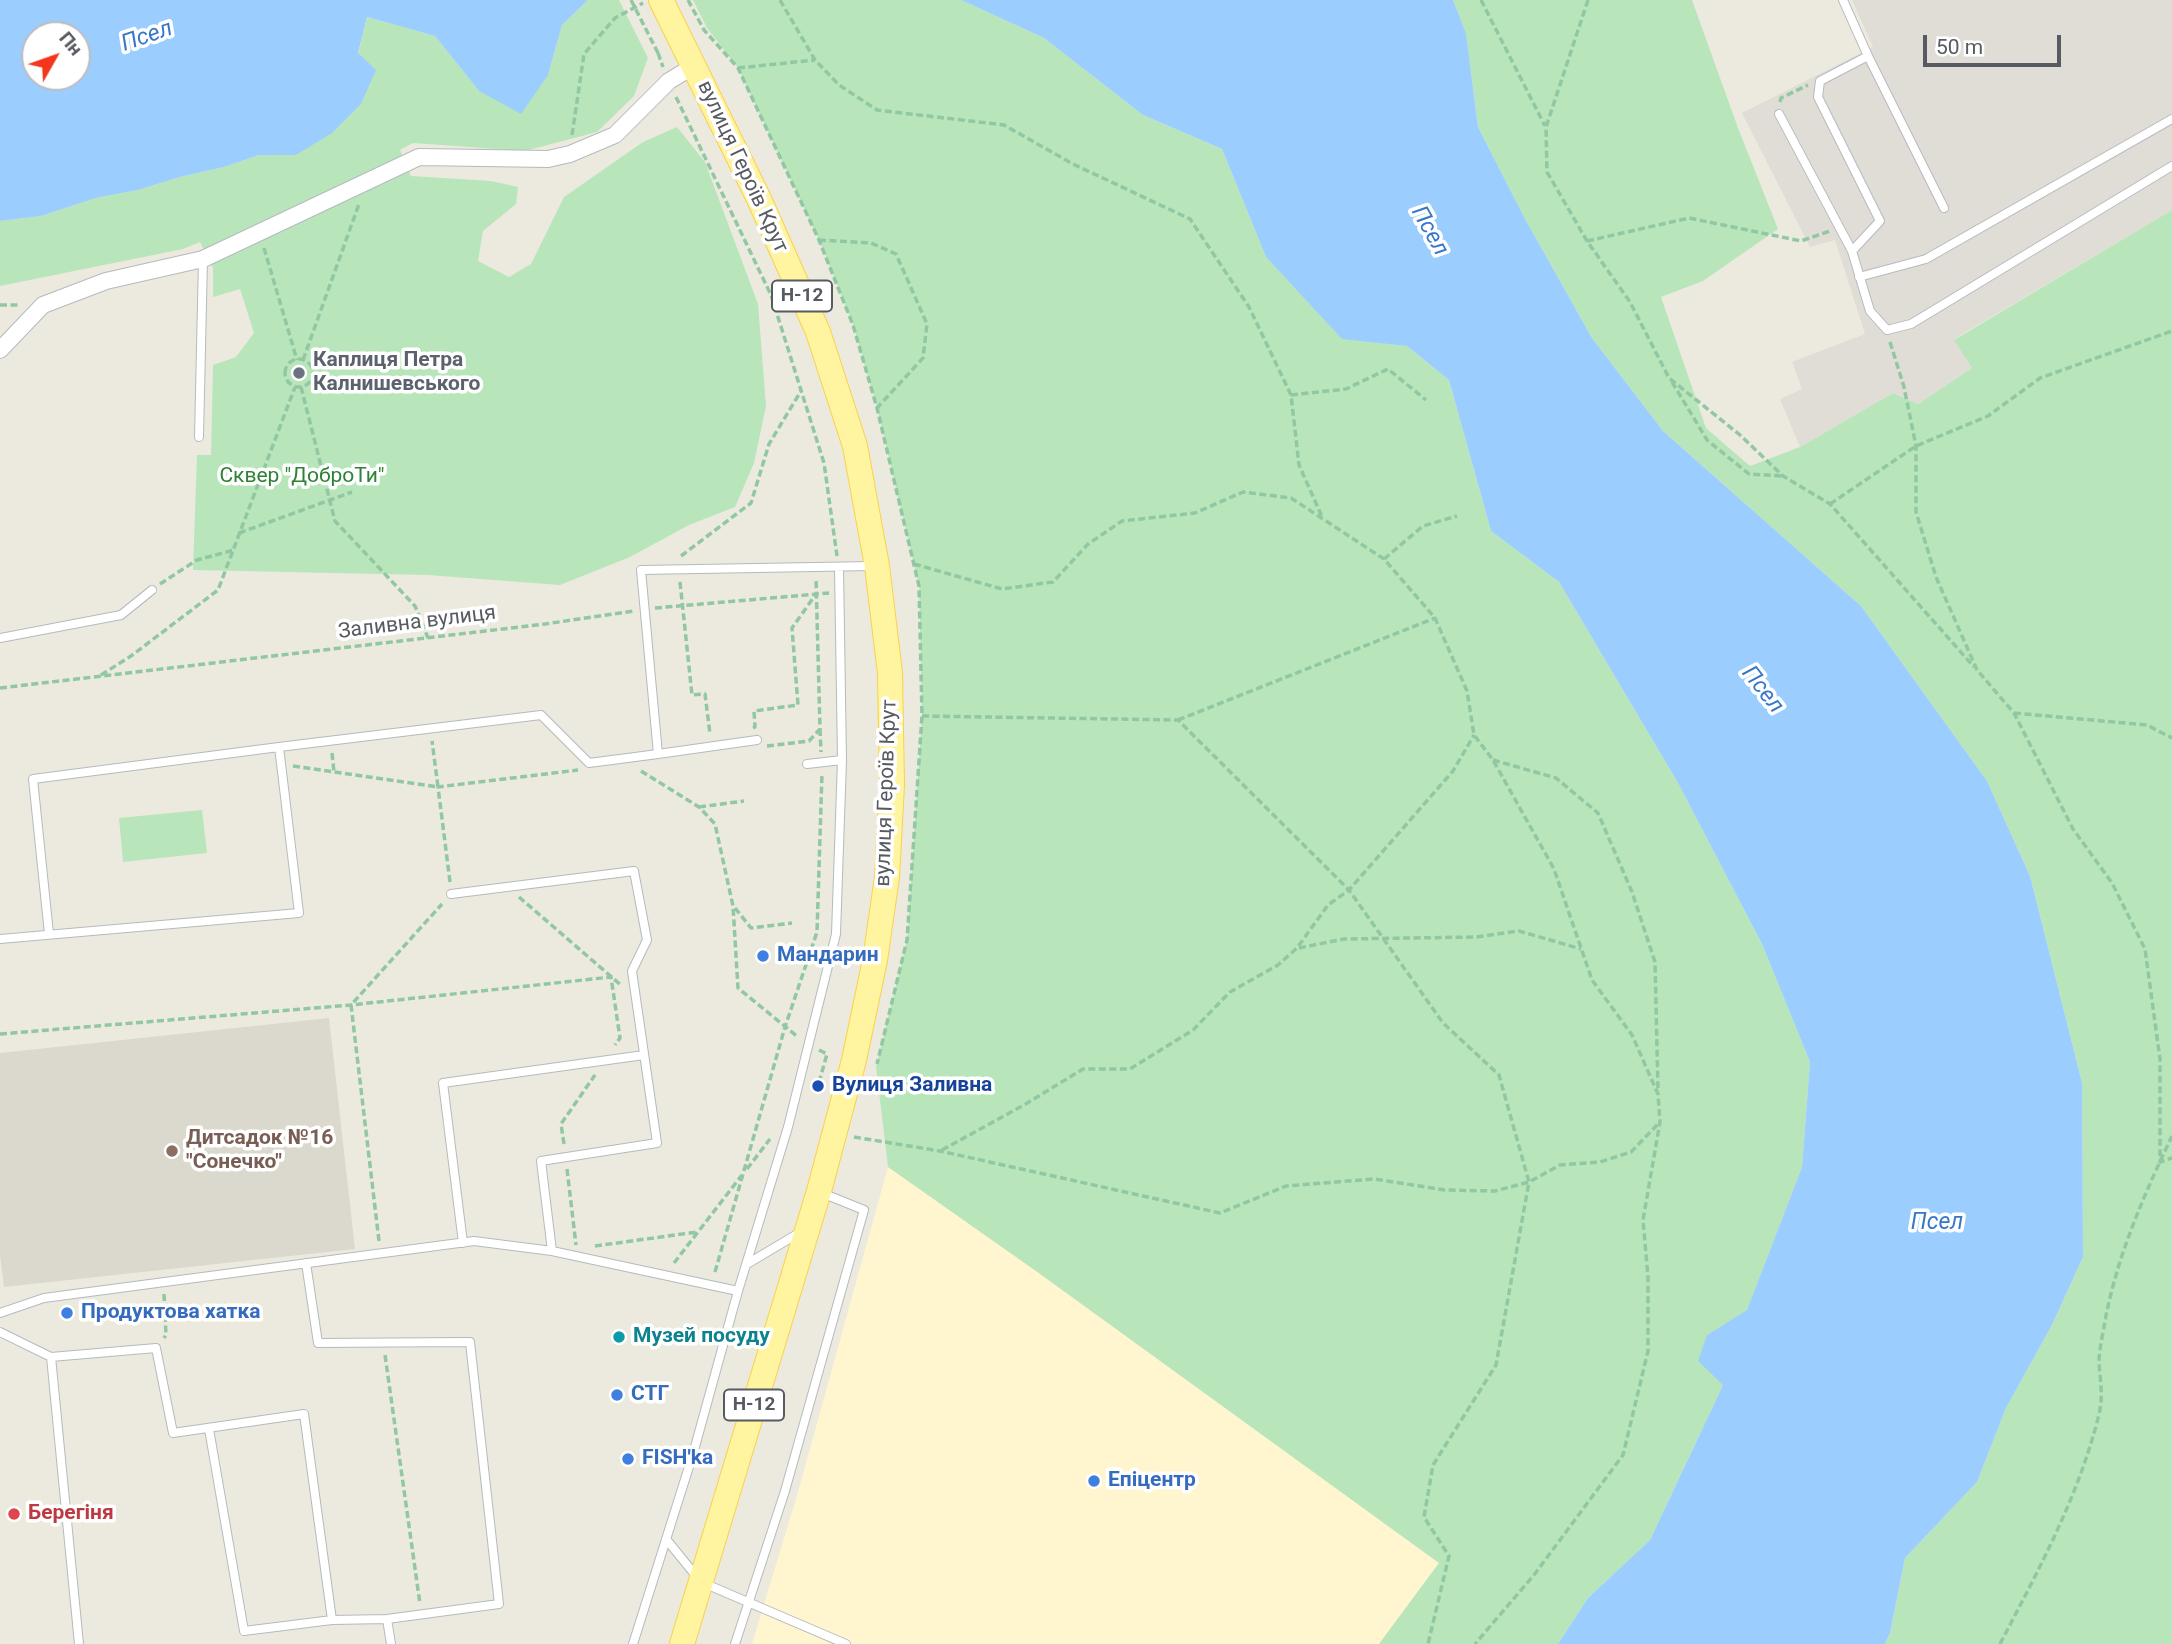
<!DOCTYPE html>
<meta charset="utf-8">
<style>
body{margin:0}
#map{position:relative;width:2172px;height:1644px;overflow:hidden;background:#eceade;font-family:Roboto,sans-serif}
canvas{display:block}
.north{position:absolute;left:21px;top:21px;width:70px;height:70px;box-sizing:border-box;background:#fff;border:2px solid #bcbdc0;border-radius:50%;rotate:50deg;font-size:19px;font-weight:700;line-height:28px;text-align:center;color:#575b61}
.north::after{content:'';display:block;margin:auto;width:24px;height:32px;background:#f4371c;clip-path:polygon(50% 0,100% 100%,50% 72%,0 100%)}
.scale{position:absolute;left:1923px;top:35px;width:138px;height:32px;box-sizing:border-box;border:4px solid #575b61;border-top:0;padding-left:9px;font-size:21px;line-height:24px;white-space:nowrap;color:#575b61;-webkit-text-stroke:5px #fff;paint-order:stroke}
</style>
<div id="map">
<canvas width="2172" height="1644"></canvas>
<div class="north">Пн</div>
<div class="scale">50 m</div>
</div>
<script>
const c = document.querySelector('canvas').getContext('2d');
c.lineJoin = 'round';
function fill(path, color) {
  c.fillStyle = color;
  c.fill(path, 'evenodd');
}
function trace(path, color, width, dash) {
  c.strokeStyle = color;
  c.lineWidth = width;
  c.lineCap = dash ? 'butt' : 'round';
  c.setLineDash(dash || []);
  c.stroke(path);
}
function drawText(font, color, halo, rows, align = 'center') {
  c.font = font + ' Roboto,sans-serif';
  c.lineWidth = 7;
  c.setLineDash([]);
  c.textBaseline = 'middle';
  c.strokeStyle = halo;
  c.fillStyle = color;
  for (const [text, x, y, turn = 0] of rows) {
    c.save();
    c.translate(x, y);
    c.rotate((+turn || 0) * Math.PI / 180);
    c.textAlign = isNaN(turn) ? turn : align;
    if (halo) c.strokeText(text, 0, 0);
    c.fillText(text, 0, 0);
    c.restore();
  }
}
fill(new Path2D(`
 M 888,1167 L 1036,1271 L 1439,1563 L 1379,1644 L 752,1644 L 798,1492 Z`), '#fff6d0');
fill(new Path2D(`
 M 1852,0 L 2172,0 L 2172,210 L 1954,339 L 1972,368 L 1918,404 L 1893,393 L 1800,447 L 1780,399 L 1802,389 L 1792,362 L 1865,334 L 1835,240 L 1810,247 L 1742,113 L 1873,47 Z`), '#dfddd6');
fill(new Path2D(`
 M 329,1018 L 355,1249 L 4,1287 L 0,1255 L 0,1053 Z`), '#dbd9cd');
fill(new Path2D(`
 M 588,0 L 619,0 L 648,58 L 634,96 L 597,132 L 525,151 L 413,143 L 400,150 L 411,176 L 491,181 L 518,187 L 516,204 L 483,231 L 478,261 L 509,277 L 531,264 L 564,197 L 643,142 L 677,127 L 705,162 L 758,304 L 766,406 L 754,463 L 735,507 L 689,525 L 630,557 L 560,585 L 428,575 L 193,570 L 197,455 L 211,455 L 213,365 L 236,357 L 254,333 L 240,289 L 213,297 L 213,268 L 200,242 L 183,249 L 0,286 L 0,221 L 41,216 L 96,198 L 138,190 L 180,177 L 224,167 L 259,155 L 297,155 L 358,54 L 367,17 L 435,36 L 479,91 L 548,75 L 562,25 Z
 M 693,0 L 961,0 L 1044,38 L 1143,115 L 1222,149 L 1266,257 L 1342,338 L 1407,346 L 1449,380 L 1491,531 L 1559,582 L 1678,783 L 1762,944 L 1810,1062 L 1802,1167 L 1747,1311 L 1707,1335 L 1723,1385 L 1650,1540 L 1588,1598 L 1558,1644 L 1379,1644 L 1439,1563 L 1036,1271 L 888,1167 L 876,1067 L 907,940 L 922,715 L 919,586 L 877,408 L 853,325 L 819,240 L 738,68 L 707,28 Z
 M 1453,0 L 1692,0 L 1738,128 L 1778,229 L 1703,281 L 1661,297 L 1706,428 L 1750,466 L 1800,447 L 1893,393 L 1918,404 L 1972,368 L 1954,340 L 2172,210 L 2172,1644 L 1885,1644 L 1890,1633 L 1905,1558 L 1977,1482 L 2006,1408 L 2052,1325 L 2083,1257 L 2082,1083 L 2030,876 L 1987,781 L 1861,606 L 1663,431 L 1592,338 L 1524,217 L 1478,127 L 1466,33 Z
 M 202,810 L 207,853 L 123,862 L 119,818 Z`), '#b8e6ba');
fill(new Path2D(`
 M 0,0 L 588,0 L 562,25 L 548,75 L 521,114 L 479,91 L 435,36 L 367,17 L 358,53 L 376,70 L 361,104 L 332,133 L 296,155 L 259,155 L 224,167 L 180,177 L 138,190 L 96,198 L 41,216 L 0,221 ZM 77,35 L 77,77 L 35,77 L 35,35 Z
 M 961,0 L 1453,0 L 1466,33 L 1478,127 L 1524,217 L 1592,338 L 1663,431 L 1861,606 L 1987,781 L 2030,876 L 2082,1083 L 2083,1257 L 2052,1325 L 2006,1408 L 1977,1482 L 1905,1558 L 1890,1633 L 1885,1644 L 1558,1644 L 1588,1598 L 1650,1540 L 1723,1385 L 1698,1361 L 1707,1335 L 1747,1310 L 1802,1167 L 1810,1062 L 1762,944 L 1678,783 L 1559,582 L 1491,531 L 1449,380 L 1407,346 L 1342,339 L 1266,257 L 1222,149 L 1143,115 L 1044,38 Z`), '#9bceff');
const lane = new Path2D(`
 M 1843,0 L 1868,56
 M 1779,114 L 1852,251
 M 1944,208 L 1868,56 L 1820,81 L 1818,97 L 1880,221 L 1852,251 L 1870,311 L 1887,330 L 1911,324 L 2172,166
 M 1859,277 L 1926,259 L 2172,119
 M 199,437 L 203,259
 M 0,638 L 121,615 L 152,590
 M 658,754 L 757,740
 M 807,764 L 842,760
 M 451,894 L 634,871 L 647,940 L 632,971 L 657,1143 L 541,1161 L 552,1251
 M 49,934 L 33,779 L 279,747
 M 0,939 L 299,913 L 279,747 L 541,715 L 589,763 L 658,754 L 641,570 L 872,566
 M 463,1243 L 443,1083 L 644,1055
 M 306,1263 L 318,1343 L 470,1342 L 499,1604 L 387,1619 L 391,1644
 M 747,1264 L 799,1233
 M 0,1313 L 44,1298 L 474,1241 L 552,1251 L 738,1291
 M 0,1332 L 51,1357 L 79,1644
 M 51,1357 L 156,1348 L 173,1433 L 304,1414 L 332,1620 L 387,1619
 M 209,1429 L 244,1631 L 332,1620
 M 666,1539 L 701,1582 L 846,1644
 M 633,1644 L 693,1454 L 738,1291 L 788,1127 L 836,934 L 842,760 L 839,567
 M 735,1644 L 785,1491 L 864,1210 L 822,1193`);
const street = new Path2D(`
 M 0,350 L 43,305 L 106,281 L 203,259 L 419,157 L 548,159 L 570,154 L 615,135 L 669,81 L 694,66`);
const primary = new Path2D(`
 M 661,0 L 759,199 L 818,332 L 855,446 L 877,566 L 890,673 L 892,785 L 887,877 L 875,960 L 854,1060 L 819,1191 L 682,1644`);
trace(lane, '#b6b9bf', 10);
trace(street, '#b6b9bf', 18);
trace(primary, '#fad149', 26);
trace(new Path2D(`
 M 688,0 L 704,30 L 738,68 L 819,240 L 853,325 L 877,408 L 919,586 L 922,716 L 907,940 L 877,1064
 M 780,0 L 815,60 L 839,85 L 877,110 L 1004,125 L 1073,164 L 1190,219 L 1249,307 L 1291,395 L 1299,465 L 1323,519
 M 1481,0 L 1545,126
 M 1588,0 L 1546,127 L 1547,172 L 1587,241 L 1630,302 L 1669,378 L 1740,435 L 1783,476 L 1830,504 L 1974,667
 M 658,53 L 663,67
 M 738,68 L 815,60
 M 676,97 L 771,295 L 824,463 L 837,556
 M 1780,102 L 1781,98 L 1808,85
 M 572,135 L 584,54 L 615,18 L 643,3
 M 819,240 L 871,243 L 896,254 L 927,324 L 923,358 L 877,408
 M 1587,241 L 1689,218 L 1801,241 L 1830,231
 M 264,248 L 297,360
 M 0,305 L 19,305
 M 1890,342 L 1904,387 L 1916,446 L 1916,512 L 1936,577 L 1977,670 L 2014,713 L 2073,829 L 2112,883 L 2145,949 L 2160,1059 L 2160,1162 L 2172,1158
 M285 373a14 14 0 1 1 28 0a14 14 0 1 1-28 0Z
 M 303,360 L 359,204
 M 1672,382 L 1707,440 L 1749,474 L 1783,476
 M 301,387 L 335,521 L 415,606 L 428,638
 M 1291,395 L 1346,389 L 1388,369 L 1426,400
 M 1830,504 L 1916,446 L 1988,416 L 2040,378 L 2172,331
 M 239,533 L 352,492
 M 681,556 L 751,503 L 769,444 L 801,391
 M 1384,559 L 1423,526 L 1457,516
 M 914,564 L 1002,589 L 1053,582 L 1088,544 L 1122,521 L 1195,513 L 1243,492 L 1291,498 L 1384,559 L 1435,618 L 1467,691 L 1474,735 L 1493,760 L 1554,869 L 1592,980 L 1632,1035 L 1658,1094 L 1660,1122 L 1643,1220 L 1648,1277 L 1648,1351 L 1623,1455 L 1534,1575 L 1475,1644
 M 680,582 L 692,695 L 705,694 L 710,734
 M 160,584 L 197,560 L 234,550
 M 655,608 L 829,593
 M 101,675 L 131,656 L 218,590 L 295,387
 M 0,688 L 545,624 L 634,611
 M 2014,713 L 2147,725 L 2172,738
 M 922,716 L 1178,720 L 1349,890 L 1443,1023 L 1499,1075 L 1529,1182 L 1496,1365 L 1433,1465 L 1424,1517 L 1449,1556 L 1428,1644
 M 1178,720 L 1435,618
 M 753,728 L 755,727 L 754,711 L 798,705 L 792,628 L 816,594
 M 820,729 L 821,752
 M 767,746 L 809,741 L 820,729 L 816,579
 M 332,753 L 334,772
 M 1493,760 L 1556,778 L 1598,813 L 1632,892 L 1655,962 L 1658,1090
 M 293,766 L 438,787 L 432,741
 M 641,771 L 699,807 L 715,824 L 733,906 L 738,988 L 798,1037
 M 699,807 L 744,801
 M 450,882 L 438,787 L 578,770
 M 519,897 L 622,986
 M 735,908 L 751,928 L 792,923
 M 1299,948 L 1344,939 L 1476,937 L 1519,931 L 1581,949
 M 0,1034 L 351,1005 L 611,977 L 620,1038 L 615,1045
 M 819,1050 L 827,1054 L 818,1086 L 827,1088
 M 854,1137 L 940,1151 L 1220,1213 L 1286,1186 L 1374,1179 L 1445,1190 L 1495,1191 L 1529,1182 L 1560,1165 L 1600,1162 L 1631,1152 L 1659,1123
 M 564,1144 L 561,1124 L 595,1075
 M 942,1150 L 1024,1105 L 1083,1069 L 1130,1069 L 1193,1030 L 1230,992 L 1278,965 L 1297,948 L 1328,905 L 1349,890 L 1453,771 L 1474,735
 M 567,1169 L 576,1245
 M 747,1169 L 770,1139
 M 379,1241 L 351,1005 L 442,904
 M 595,1246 L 697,1232
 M 674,1263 L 742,1175
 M 715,1272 L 785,1027 L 817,932 L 822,773
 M 164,1294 L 166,1335 L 164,1338
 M 385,1355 L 420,1604
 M 2000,1644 C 2037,1573 2075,1503 2096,1426 C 2104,1399 2101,1389 2099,1363 C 2099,1349 2103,1334 2105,1321 C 2117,1256 2144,1195 2172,1136`), '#91c7a2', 3.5, [7, 3.5]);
trace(lane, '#fff', 8);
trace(street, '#fff', 16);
trace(primary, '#fff4a0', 24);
trace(new Path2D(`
 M 631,0 L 658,53`), '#91c7a2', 3.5, [7, 3.5]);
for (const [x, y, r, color] of [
 [299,373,7,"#6b7280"],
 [763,956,7,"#3f7fe0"],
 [818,1086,7,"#1a4fb4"],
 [172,1151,7,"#8d6e63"],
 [67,1313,7,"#3f7fe0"],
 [619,1337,7,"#0f9aa8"],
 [617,1395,7,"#3f7fe0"],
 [628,1459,7,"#3f7fe0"],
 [1094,1481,7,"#3f7fe0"],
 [14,1514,7,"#e0444e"]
]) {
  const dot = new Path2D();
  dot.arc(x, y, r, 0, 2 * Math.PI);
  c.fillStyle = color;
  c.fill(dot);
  trace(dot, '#fff', 2.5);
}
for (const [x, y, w] of [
 [802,296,60],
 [754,1405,60]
]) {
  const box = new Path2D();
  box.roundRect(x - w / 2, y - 15.5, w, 31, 5);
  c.fillStyle = '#fff';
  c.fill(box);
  trace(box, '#575b61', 2);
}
drawText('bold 19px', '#575b61', null, [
 ["Н-12",802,296],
 ["Н-12",754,1405]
]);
drawText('21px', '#575b61', '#fff', [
 ["вулиця Героїв Крут",742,167,65],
 ["Заливна вулиця",417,623,-7],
 ["вулиця Героїв Крут",887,793,-88]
]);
drawText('bold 21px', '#5b616d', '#fff', [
 ["Каплиця Петра",313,361],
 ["Калнишевського",313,385]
], 'left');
drawText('21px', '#2e8236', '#fff', [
 ["Сквер \"ДоброТи\"",302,477]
]);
drawText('bold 21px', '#366cbe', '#fff', [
 ["Мандарин",777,956],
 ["Продуктова хатка",81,1313],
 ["СТГ",631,1395],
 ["FISH'ka",642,1459],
 ["Епіцентр",1108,1481]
], 'left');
drawText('bold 21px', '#164399', '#fff', [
 ["Вулиця Заливна",832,1086]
], 'left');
drawText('bold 21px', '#785e54', '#fff', [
 ["Дитсадок №16",186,1139],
 ["\"Сонечко\"",186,1163]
], 'left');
drawText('bold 21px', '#0d838f', '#fff', [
 ["Музей посуду",633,1337]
], 'left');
drawText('bold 21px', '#be3a42', '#fff', [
 ["Берегіня",28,1514]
], 'left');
drawText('italic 23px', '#3777c9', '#fff', [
 ["Псел",147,37,-19],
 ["Псел",1429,231,61],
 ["Псел",1762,690,52],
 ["Псел",1937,1223]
]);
</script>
